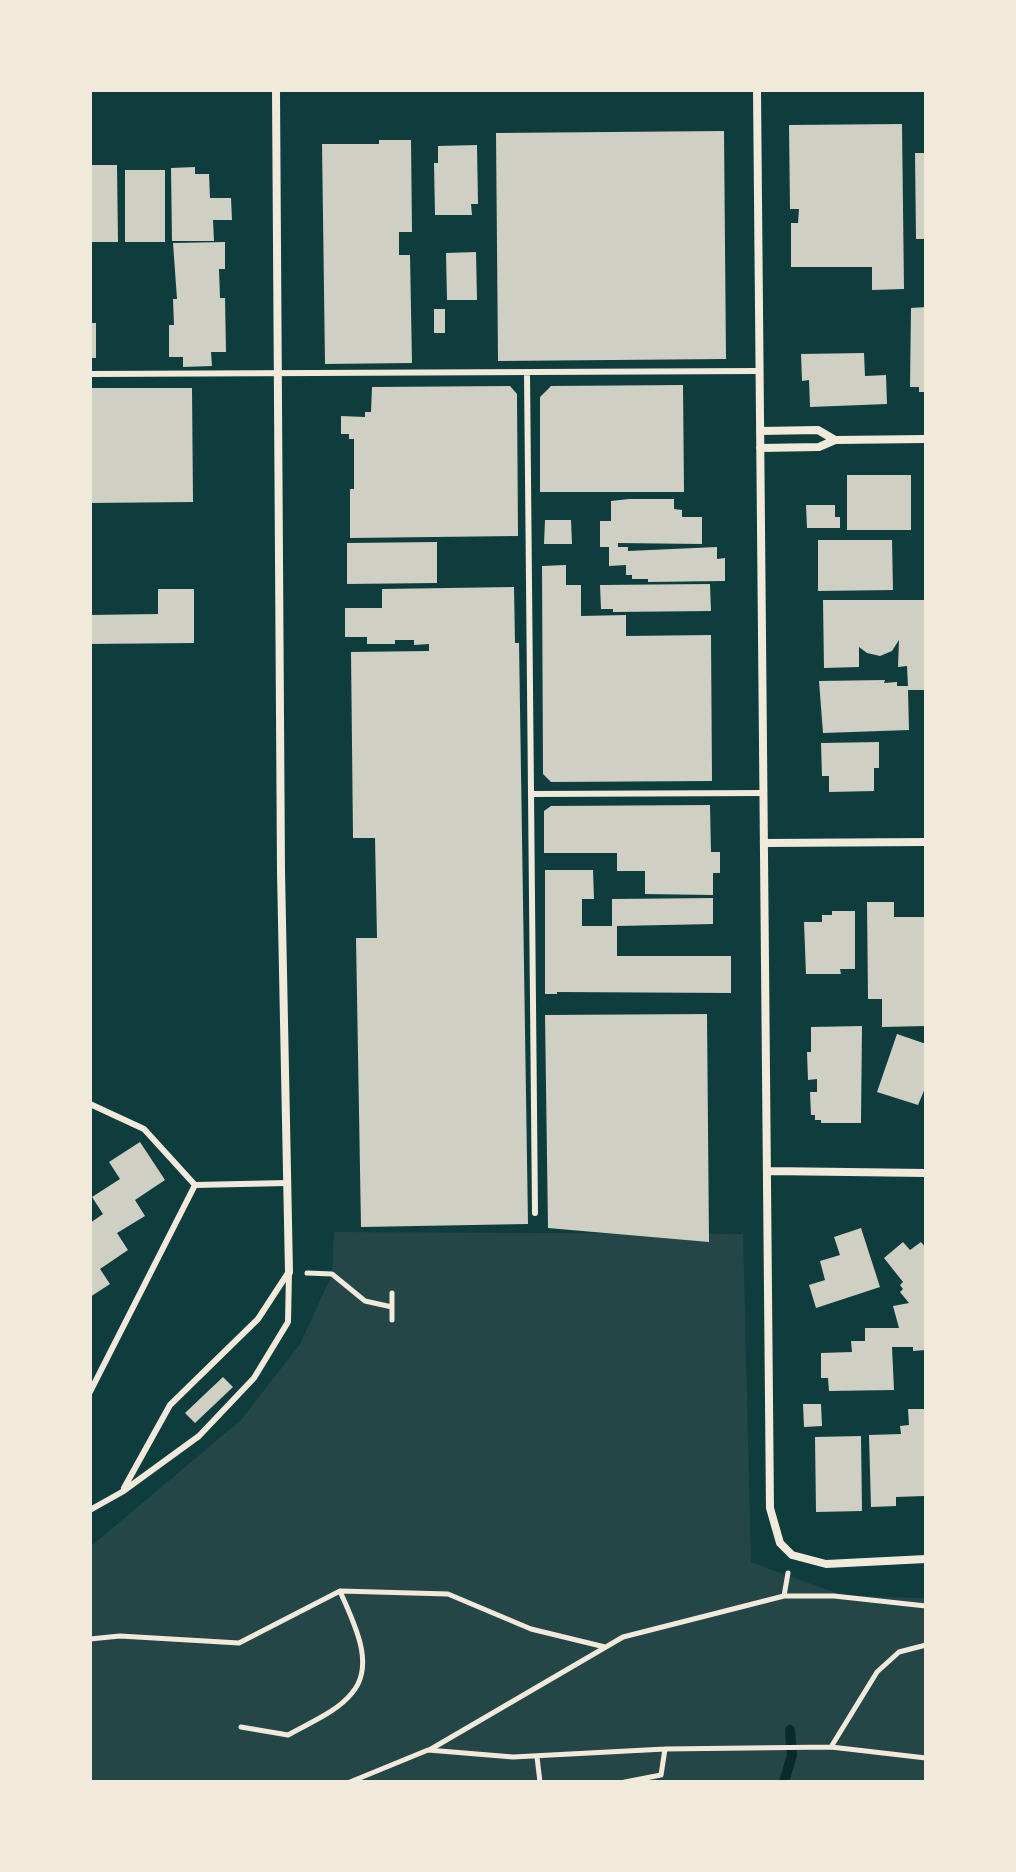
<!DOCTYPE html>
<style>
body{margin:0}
#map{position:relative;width:1016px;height:1872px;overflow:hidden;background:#0f3d3e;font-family:"Sofia Sans Condensed",sans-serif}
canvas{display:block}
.frame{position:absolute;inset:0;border:92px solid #f1e9da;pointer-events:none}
</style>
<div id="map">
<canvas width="1016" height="1872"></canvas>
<div class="frame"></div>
</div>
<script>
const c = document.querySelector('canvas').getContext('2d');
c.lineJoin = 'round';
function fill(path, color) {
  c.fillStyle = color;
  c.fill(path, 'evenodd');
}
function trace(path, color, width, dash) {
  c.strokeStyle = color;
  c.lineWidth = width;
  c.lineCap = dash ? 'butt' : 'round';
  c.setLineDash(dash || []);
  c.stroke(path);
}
fill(new Path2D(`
 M 334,1232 L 743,1234 L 751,1562 L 844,1596 L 926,1598 L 926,1782 L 90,1782 L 90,1547 L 241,1420 L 300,1344 L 332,1275 Z`), '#244646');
trace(new Path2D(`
 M 784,1782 L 792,1755 L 790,1730`), '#0a2a2b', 10);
fill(new Path2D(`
 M 902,124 L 904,289 L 872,290 L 872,267 L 791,267 L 791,223 L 798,223 L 799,209 L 790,209 L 789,125 Z
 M 724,131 L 726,359 L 498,361 L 496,133 Z
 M 379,140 L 411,140 L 412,232 L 399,232 L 399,255 L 410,255 L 412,363 L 325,364 L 322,144 L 379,144 Z
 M 477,145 L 478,204 L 471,204 L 472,215 L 435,215 L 434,163 L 438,163 L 438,146 Z
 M 915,153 L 926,153 L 926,239 L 916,239 Z
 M 90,165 L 117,165 L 118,242 L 90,242 Z
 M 195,167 L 195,174 L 209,174 L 210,198 L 231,198 L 232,220 L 213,220 L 214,241 L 172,241 L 171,168 Z
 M 125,170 L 165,170 L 165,242 L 125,242 Z
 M 225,242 L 225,269 L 219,269 L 220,298 L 225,298 L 226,352 L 211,352 L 212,366 L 183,367 L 183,357 L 169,357 L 169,325 L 174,325 L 173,299 L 177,299 L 173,243 Z
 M 476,252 L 477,300 L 447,300 L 446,253 Z
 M 926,307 L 926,392 L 919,392 L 919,387 L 910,387 L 911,308 Z
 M 434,309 L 445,309 L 445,333 L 434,333 Z
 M 90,323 L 96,323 L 96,358 L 90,358 Z
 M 864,353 L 865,376 L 886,375 L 887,404 L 810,407 L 809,380 L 802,381 L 801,354 Z
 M 683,385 L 684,492 L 540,492 L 540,397 L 551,386 Z
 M 510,386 L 517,394 L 518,536 L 350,538 L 350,489 L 354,489 L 354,439 L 349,439 L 349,434 L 341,434 L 341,416 L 365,417 L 365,412 L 371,412 L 372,387 Z
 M 90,388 L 192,388 L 193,502 L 90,503 Z
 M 847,475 L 911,475 L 911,530 L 847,530 Z
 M 629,499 L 674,499 L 674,509 L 682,510 L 682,517 L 702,517 L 702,544 L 618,543 L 618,547 L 628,547 L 628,551 L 717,547 L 717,559 L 725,558 L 725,581 L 648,582 L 648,579 L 632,579 L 632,575 L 626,575 L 626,565 L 609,566 L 609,547 L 600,547 L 600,521 L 611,521 L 611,501 Z
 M 806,505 L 835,505 L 835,517 L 840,517 L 840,528 L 807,528 Z
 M 545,520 L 571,520 L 572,544 L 544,544 Z
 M 818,540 L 892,540 L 893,590 L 818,591 Z
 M 437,542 L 437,583 L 347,584 L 347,543 Z
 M 566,565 L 566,585 L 581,585 L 581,616 L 626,615 L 626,636 L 711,635 L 712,781 L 551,782 L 543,774 L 542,566 Z
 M 710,584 L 711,611 L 613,612 L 613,609 L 601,609 L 600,585 Z
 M 514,587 L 515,643 L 519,643 L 528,1224 L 361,1227 L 356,938 L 377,938 L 375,838 L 353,838 L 351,652 L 429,651 L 429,644 L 414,645 L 414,640 L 395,640 L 395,644 L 367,644 L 367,637 L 345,637 L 345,608 L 382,608 L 382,589 Z
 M 158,589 L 194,589 L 194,643 L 90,644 L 90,615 L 158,614 Z
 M 823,600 L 925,600 L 926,690 L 908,690 L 909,730 L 823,733 L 819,681 L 885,680 L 884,683 L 897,682 L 897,686 L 908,686 L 907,666 L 898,667 L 899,640 L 892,651 L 880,656 L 867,653 L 859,647 L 859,667 L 824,668 Z
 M 879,742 L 879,768 L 874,768 L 874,791 L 829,792 L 829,776 L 822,776 L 821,743 Z
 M 710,805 L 711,852 L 720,852 L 720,873 L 713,873 L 713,895 L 645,894 L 645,871 L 617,871 L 617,853 L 544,853 L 544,811 L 551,806 Z
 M 545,870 L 593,870 L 594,899 L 582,899 L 582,926 L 612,926 L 612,899 L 713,898 L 713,924 L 617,926 L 617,956 L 731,956 L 731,993 L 557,992 L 557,994 L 545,994 Z
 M 867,902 L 894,902 L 894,917 L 926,917 L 926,1026 L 882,1027 L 882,999 L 868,999 Z
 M 832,911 L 855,911 L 855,969 L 840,969 L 841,974 L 806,974 L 804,922 L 822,922 L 822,915 L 832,915 Z
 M 707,1014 L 709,1242 L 548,1228 L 545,1015 Z
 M 862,1026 L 861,1123 L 821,1123 L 821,1120 L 815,1120 L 815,1115 L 811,1115 L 810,1092 L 817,1092 L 817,1079 L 808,1080 L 807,1052 L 811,1052 L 811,1027 Z
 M 897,1034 L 926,1044 L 926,1086 L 918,1105 L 877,1092 Z
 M 140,1142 L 165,1180 L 135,1200 L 145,1216 L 117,1233 L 128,1250 L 100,1269 L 110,1284 L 90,1297 L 90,1223 L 103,1214 L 92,1197 L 120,1179 L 109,1162 Z
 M 861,1228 L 880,1287 L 816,1308 L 809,1285 L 825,1280 L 820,1261 L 840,1255 L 834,1237 Z
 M 903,1242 L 910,1250 L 921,1242 L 926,1248 L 926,1350 L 913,1351 L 913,1347 L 892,1347 L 894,1390 L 829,1391 L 828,1378 L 821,1378 L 821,1353 L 852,1352 L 851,1341 L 865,1341 L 865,1328 L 899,1328 L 893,1306 L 909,1303 L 900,1292 L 903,1289 L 900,1285 L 903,1282 L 884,1258 Z
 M 223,1377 L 233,1387 L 195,1423 L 185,1413 Z
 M 803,1404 L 821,1404 L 822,1426 L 804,1427 Z
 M 908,1409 L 926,1409 L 924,1496 L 896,1497 L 896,1506 L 871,1507 L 869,1435 L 901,1434 L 900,1426 L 909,1425 Z
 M 861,1436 L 862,1511 L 816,1512 L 815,1437 Z`), '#cfcfc3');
trace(new Path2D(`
 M 307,1273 L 332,1274 L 365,1301 L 392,1307
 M 392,1320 L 392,1293
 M 784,1596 L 788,1573
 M 90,1639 L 120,1636 L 239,1643 L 340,1591 L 448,1594 L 531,1629 L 605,1647
 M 241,1727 L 288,1735 C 309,1723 337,1712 352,1693 C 377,1664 352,1620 340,1591
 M 831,1747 L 877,1672 L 899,1652 L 926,1645
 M 431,1749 L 623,1637 L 784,1596 L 834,1596 L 926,1606
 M 537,1757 L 540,1782
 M 350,1782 L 428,1750 L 513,1757 L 665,1749 L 831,1747 L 926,1758
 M 625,1782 L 661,1775 L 665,1749`), '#f1e9da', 5);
trace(new Path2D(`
 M 527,372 L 535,1213
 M 90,374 L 758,371
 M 531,794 L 764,793
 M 90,1104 L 144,1129 L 195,1185 L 287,1183
 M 90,1392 L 195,1185
 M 124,1488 L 170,1405 L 258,1319 L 288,1273
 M 90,1510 L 122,1492 L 199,1436 L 254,1378 L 288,1322 L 289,1272`), '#f1e9da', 6);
trace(new Path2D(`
 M 276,90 L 281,871 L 289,1272
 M 757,90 L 770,1508 L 780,1543 L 792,1555 L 826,1564 L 926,1559
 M 760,431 L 818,430 L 835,440
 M 760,448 L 819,447 L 835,440 L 926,439
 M 765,843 L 926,842
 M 769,1171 L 926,1173`), '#f1e9da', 8);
</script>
